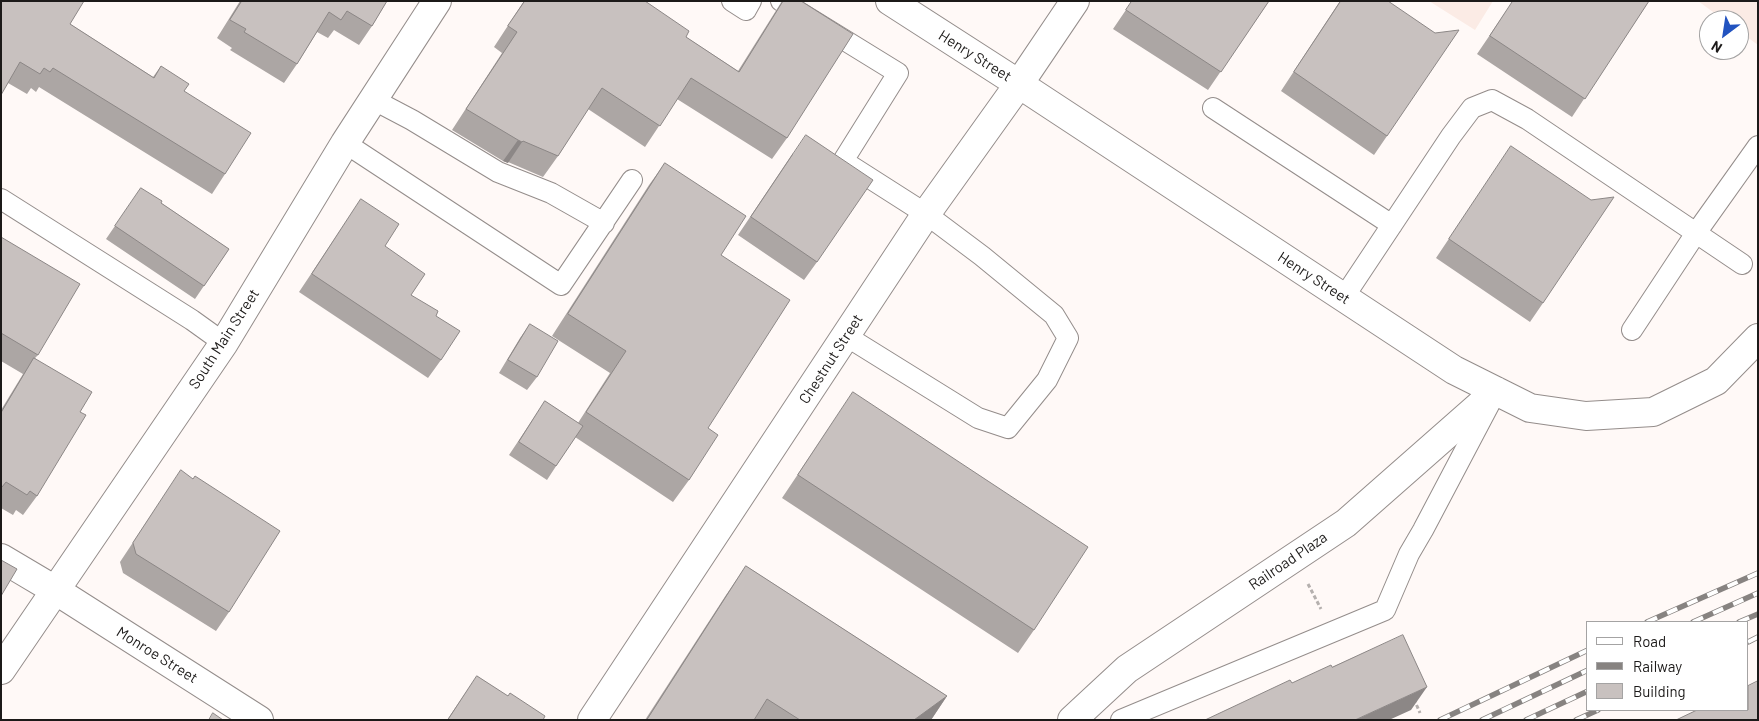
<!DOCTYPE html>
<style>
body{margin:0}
#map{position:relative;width:1759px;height:721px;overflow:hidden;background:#fff9f7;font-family:Barlow,sans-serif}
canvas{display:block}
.frame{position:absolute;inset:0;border:2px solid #1c1a19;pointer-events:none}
.legend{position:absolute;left:1586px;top:621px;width:162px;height:90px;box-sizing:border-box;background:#fff;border:1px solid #a4a3a3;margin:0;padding:6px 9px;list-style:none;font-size:15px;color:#1c1a19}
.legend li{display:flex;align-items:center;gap:10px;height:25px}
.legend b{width:25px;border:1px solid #a4a3a3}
.north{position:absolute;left:1699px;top:10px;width:50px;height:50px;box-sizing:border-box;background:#fff;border:1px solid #a4a3a3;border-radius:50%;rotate:211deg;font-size:14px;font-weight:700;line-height:20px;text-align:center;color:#1c1a19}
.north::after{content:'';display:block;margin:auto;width:18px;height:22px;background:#2253c0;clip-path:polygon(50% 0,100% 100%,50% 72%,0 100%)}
</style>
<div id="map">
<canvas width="1759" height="721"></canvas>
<div class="frame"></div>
<ul class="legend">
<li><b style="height:6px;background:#fff"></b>Road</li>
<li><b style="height:6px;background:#878381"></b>Railway</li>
<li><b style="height:14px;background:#c8c1bf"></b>Building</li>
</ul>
<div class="north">N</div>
</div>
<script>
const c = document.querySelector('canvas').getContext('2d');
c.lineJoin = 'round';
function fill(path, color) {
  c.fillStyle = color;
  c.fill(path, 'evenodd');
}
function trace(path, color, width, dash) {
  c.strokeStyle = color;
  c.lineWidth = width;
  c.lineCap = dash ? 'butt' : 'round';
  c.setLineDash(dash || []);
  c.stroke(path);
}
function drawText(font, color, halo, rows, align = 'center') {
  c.font = font + ' Barlow,sans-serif';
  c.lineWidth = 4.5;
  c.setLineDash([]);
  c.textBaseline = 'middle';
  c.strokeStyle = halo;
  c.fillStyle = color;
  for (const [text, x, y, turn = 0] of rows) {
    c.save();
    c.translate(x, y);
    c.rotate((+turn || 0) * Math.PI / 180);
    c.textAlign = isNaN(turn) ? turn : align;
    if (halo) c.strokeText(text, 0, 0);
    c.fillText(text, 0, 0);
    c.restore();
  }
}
fill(new Path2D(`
 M 1429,1 L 1493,1 L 1475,30 Z
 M 1698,1 L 1758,1 L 1758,45 L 1739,31 L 1739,20 L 1724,20 Z`), '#fbebe5');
const service = new Path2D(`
 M 732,1 L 746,10 L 751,1
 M 781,1 L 898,73 L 843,161 L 926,214 L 982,256 L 1054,315 L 1068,338 L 1047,380 L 1008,428 L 978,418 L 846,336
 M 374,100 L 412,120 L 498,172 L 551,193 L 604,223
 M 1213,108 L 1392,225
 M 345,143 L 561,285 L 632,180
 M 1,199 L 192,320 L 224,343
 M 1344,297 L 1451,136 L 1472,108 L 1492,100 L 1527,119 L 1742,264
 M 1632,330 L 1696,233 L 1758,146
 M 1121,720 L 1385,610 L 1409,554 L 1423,530 L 1491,401`);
const minor = new Path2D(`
 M 890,1 L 1019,84 L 1454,370 L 1530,408 L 1586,416 L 1653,412 L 1716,381 L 1758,338
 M 1,558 L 55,590
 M 592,720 L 926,214 L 1019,84 L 1075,1
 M 1072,720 L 1127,669 L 1346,523 L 1496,391`);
const tertiary = new Path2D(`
 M 55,590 L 259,720`);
const secondary = new Path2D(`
 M 1,670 L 224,343 L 345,143 L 437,1`);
trace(service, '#948d8b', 22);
trace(minor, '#948d8b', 30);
trace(tertiary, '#948d8b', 30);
trace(secondary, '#948d8b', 30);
trace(new Path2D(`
 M 1308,584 L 1321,609
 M 1414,699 L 1420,713`), '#b5b0ae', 3, [4, 2.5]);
trace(service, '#fff', 20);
trace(minor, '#fff', 28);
trace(tertiary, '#fff', 28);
trace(secondary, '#fff', 28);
const rail = new Path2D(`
 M 1647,622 L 1758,573
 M 1693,622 L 1758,593
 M 1739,622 L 1758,614
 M 1748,642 L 1758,637
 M 1440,720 L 1588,650
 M 1482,720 L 1588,670
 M 1526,720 L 1588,691
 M 1576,720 L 1598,710`);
trace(rail, '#878381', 5.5);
trace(rail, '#fff', 4, [11]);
fill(new Path2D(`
 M 1,1 L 70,24 L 153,77 L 161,66 L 184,91 L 225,174 L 212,194 L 39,87 L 36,92 L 31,88 L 27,94 L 8,83 Z
 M 240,1 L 387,1 L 372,26 L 359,45 L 334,30 L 328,38 L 317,32 L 297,64 L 284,83 L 230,50 L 232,48 L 217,38 Z
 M 524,1 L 645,1 L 686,37 L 738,71 L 782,1 L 801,1 L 787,138 L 772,159 L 677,99 L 645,147 L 588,109 L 558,156 L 543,177 L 508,162 L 508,163 L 503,161 L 452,130 L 502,53 L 494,47 Z
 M 1132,1 L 1269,1 L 1208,90 L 1113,29 Z
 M 1340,1 L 1388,1 L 1387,136 L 1374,155 L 1281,91 Z
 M 1513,1 L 1649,1 L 1572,117 L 1477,54 Z
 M 1511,146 L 1543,303 L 1530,322 L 1436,258 Z
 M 793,153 L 817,262 L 804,280 L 738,235 Z
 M 665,163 L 721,255 L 708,428 L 689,480 L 673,502 L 575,437 L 547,480 L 509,455 L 545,401 L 578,423 L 610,373 L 552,336 L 649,185 Z
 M 141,188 L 161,203 L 229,249 L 195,299 L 106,239 Z
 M 361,199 L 385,246 L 411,295 L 436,316 L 441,360 L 428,378 L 299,292 Z
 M 1,237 L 38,355 L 35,358 L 80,412 L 37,496 L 23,515 L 16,510 L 13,515 L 1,508 L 1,410 L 23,374 L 1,361 Z
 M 530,324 L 537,377 L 527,390 L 499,373 L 520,338 Z
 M 853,392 L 1034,630 L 1018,653 L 782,498 Z
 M 181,470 L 229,612 L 216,631 L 123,573 L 120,562 Z
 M 746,566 L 947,696 L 931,720 L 645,720 L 726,595 Z
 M 477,676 L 543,720 L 447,720 Z`), '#aca6a4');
fill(new Path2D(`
 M 518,140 L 522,142 L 508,163 L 503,161 Z
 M 1427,687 L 1411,710 L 1389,720 L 1355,720 Z
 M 947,696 L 931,720 L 914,720 Z`), '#8c8786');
const building = new Path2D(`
 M 1,1 L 84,1 L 70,24 L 154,78 L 161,66 L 189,84 L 184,91 L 251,133 L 225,174 L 53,68 L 50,72 L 44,68 L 40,74 L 20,62 L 1,95 Z
 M 242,1 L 387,1 L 372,26 L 347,11 L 341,20 L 329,12 L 297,64 L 244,32 L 246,29 L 230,20 Z
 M 525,1 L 645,1 L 689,31 L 686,37 L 739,72 L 783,1 L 801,1 L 853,34 L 787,138 L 691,78 L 660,126 L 602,88 L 558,156 L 523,141 L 522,142 L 518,140 L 466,109 L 517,32 L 508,26 Z
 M 1132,1 L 1269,1 L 1221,72 L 1126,10 Z
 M 1341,1 L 1388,1 L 1435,33 L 1459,30 L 1387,136 L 1294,72 Z
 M 1513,1 L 1649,1 L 1585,99 L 1490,36 Z
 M 806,135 L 873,180 L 817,262 L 751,217 Z
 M 1511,146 L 1591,200 L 1614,197 L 1543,303 L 1449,239 Z
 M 665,163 L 746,216 L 721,255 L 790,300 L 708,428 L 718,435 L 689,480 L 586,412 L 626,351 L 568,314 Z
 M 141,188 L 162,201 L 161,203 L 229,249 L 204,286 L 115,226 Z
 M 361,199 L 399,224 L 385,246 L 425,274 L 411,295 L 438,311 L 436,316 L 460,331 L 441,360 L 312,274 Z
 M 1,237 L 80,284 L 38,355 L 1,333 Z
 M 530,324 L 558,341 L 537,377 L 508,360 Z
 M 34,358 L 92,392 L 80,412 L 86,415 L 37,496 L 30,491 L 27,495 L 6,482 L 2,487 L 1,487 L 1,413 Z
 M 853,392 L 1088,547 L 1034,630 L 798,475 Z
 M 545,401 L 583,426 L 556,466 L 519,442 Z
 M 181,470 L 193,479 L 195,476 L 280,531 L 229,612 L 136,554 L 133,543 Z
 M 1,560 L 17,569 L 1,596 Z
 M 746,566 L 947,696 L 914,720 L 800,720 L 767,699 L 754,720 L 647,720 Z
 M 1403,635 L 1427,687 L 1355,720 L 1205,720 L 1290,680 L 1292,683 L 1331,665 L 1332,667 Z
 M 477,676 L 508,696 L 510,693 L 545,716 L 543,720 L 448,720 Z
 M 1758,681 L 1758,720 L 1676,720 L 1697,710 L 1748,710 L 1748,686 Z
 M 213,713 L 223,720 L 209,720 Z`);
fill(building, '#c8c1bf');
trace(building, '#8c8786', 1);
drawText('15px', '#1c1a19', '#fff', [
 ["Henry Street",975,56,32],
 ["Henry Street",1314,278,33],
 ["South Main Street",224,339,-57],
 ["Chestnut Street",831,359,-57],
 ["Railroad Plaza",1288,561,-34],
 ["Monroe Street",157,655,32]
]);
</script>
